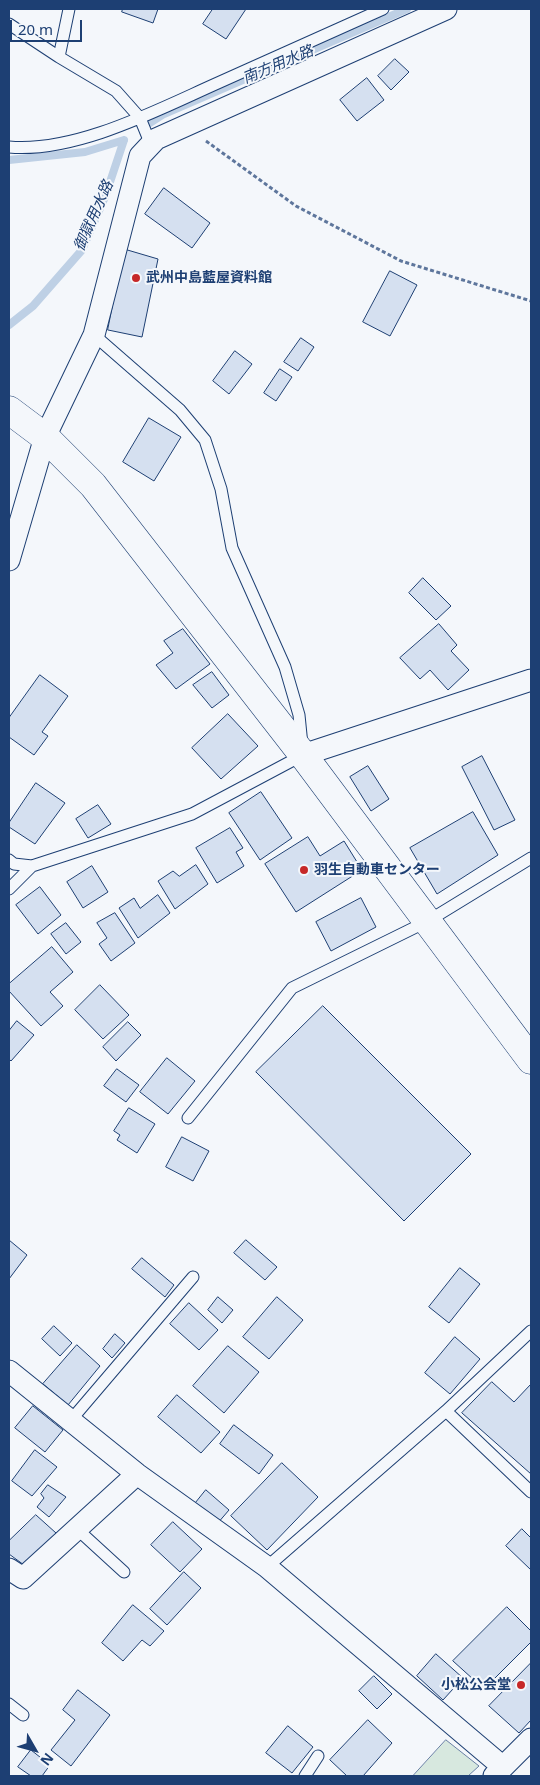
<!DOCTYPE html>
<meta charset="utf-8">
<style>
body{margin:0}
#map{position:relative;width:540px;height:1785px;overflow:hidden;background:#f4f7fb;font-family:"Noto Sans",sans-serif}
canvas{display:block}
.frame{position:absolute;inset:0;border:10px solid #1d3f73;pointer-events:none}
.north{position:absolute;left:10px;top:1725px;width:50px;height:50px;-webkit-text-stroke:4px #f4f7fb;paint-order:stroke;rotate:128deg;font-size:14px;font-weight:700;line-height:20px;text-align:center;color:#1d3f73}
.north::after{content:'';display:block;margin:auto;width:18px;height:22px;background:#1d3f73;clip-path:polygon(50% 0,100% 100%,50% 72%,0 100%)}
.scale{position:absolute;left:10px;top:20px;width:72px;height:22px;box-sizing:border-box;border:2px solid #1d3f73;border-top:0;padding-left:6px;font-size:15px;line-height:18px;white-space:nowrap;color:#1d3f73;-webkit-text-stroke:4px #f4f7fb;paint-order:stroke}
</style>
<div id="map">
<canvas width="540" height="1785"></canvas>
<div class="frame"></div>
<div class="north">N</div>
<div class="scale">20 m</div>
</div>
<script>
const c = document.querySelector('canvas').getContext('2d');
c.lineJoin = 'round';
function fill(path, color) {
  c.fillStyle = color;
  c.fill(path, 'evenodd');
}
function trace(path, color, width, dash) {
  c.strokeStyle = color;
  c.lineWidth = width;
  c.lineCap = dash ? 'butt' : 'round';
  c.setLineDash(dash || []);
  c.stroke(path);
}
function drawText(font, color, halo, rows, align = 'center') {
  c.font = font + ' "Noto Sans","Noto Sans JP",sans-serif';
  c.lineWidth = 4;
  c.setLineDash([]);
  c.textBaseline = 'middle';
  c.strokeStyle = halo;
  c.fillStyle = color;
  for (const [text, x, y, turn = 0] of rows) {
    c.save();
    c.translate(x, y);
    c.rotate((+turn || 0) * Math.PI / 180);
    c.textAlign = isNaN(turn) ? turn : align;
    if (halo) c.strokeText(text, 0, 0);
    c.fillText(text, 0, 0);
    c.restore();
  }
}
const green = new Path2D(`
 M 446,1740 L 479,1766 L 468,1776 L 413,1776 Z`);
fill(green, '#d7e8df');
trace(green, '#687fa3', 1);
trace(new Path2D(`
 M 150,123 L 164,114 L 407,9
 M 9,160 L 85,152 L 124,140
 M 9,325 L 33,306 L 82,250 L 105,197 L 124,140`), '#bed0e5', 8);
const building = new Path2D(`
 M 123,9 L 158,9 L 153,23 L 122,12 Z
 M 213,9 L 246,9 L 226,39 L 203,24 Z
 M 395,59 L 409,72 L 391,90 L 378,76 Z
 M 367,78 L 384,100 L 357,121 L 340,100 Z
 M 164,188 L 210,223 L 192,248 L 145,214 Z
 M 124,249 L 158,259 L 142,337 L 108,330 Z
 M 390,271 L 417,285 L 390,336 L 363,322 Z
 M 301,338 L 314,347 L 298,371 L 284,362 Z
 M 235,351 L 252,364 L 229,394 L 213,381 Z
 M 280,369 L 292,377 L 276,401 L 264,393 Z
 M 149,418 L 181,437 L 154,481 L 123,462 Z
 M 423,578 L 451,606 L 436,620 L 409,593 Z
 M 439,624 L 457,645 L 451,651 L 469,670 L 448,690 L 430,670 L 420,679 L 400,658 Z
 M 183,629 L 210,664 L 176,689 L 156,665 L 173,653 L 164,641 Z
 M 212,672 L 229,695 L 212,708 L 193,685 Z
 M 40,675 L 68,696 L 42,732 L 48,736 L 34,755 L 9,737 L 9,718 Z
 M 228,714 L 258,746 L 221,779 L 192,748 Z
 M 482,756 L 515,820 L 494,830 L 462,767 Z
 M 368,766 L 389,799 L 371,811 L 350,777 Z
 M 36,783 L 65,803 L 35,844 L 9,827 L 9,823 Z
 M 261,792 L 292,838 L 260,860 L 229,813 Z
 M 98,805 L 111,824 L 88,838 L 76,819 Z
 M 473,812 L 498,855 L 437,894 L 410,848 Z
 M 230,828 L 243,848 L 236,852 L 244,866 L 217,883 L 196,848 Z
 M 308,837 L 320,856 L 344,841 L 362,870 L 296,912 L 265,864 Z
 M 196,865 L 208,884 L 175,909 L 158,881 L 173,871 L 179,876 Z
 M 92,866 L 108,892 L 83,908 L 67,882 Z
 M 40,887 L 61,915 L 38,934 L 16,905 Z
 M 158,895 L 170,913 L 138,938 L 119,908 L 134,898 L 140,908 Z
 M 361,898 L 376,927 L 331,951 L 316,922 Z
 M 115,913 L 135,943 L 111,961 L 99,944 L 107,938 L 97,923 Z
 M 66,923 L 81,942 L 66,954 L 51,934 Z
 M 52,947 L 73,972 L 50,992 L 63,1006 L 41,1026 L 9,991 L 9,984 Z
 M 100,985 L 129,1015 L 103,1039 L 75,1010 Z
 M 323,1006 L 471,1154 L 404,1221 L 256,1072 Z
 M 17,1021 L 34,1035 L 11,1061 L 9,1059 L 9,1031 Z
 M 128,1022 L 141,1035 L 116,1061 L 103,1047 Z
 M 167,1058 L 195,1081 L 168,1114 L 140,1092 Z
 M 117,1069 L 139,1085 L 126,1102 L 104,1086 Z
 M 129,1108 L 155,1124 L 137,1153 L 117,1140 L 120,1135 L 114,1131 Z
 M 182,1137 L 209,1151 L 193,1181 L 166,1167 Z
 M 9,1240 L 27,1255 L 9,1279 Z
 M 246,1240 L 277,1267 L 265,1280 L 234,1253 Z
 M 142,1258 L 174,1285 L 165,1297 L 132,1269 Z
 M 460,1268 L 480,1284 L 449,1323 L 429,1307 Z
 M 218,1297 L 233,1310 L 222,1323 L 208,1310 Z
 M 277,1297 L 303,1320 L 269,1359 L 243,1337 Z
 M 189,1303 L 218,1330 L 199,1350 L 170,1324 Z
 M 54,1326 L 72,1343 L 60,1356 L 42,1339 Z
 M 115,1334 L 125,1343 L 112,1358 L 103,1349 Z
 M 455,1337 L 480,1359 L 450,1394 L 425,1373 Z
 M 77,1345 L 100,1366 L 68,1405 L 43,1384 Z
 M 228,1346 L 259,1372 L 224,1413 L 193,1386 Z
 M 492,1382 L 514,1402 L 531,1384 L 531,1474 L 462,1413 Z
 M 177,1395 L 220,1432 L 201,1453 L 158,1417 Z
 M 33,1406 L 63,1430 L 45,1452 L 15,1428 Z
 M 234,1425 L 273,1455 L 259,1474 L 220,1444 Z
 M 35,1450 L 57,1467 L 32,1496 L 12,1481 Z
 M 282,1463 L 318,1497 L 267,1550 L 231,1516 Z
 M 48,1485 L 66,1497 L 49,1517 L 37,1507 L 44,1498 L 41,1494 Z
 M 206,1490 L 229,1510 L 217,1524 L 194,1505 Z
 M 36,1515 L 56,1533 L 24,1565 L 9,1554 L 9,1541 Z
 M 173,1522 L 202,1549 L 180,1572 L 151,1545 Z
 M 522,1529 L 531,1538 L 531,1570 L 506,1546 Z
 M 184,1572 L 201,1588 L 167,1625 L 150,1609 Z
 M 133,1605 L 164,1631 L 150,1646 L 142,1640 L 123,1661 L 102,1643 Z
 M 507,1607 L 531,1631 L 531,1642 L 484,1689 L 453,1661 Z
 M 436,1654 L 463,1678 L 443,1700 L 417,1676 Z
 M 531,1663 L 531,1720 L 519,1733 L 489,1706 Z
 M 374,1676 L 392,1694 L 377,1709 L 359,1691 Z
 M 78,1690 L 110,1715 L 71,1766 L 51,1750 L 75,1720 L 63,1710 Z
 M 368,1720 L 392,1743 L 363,1776 L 347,1776 L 330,1760 Z
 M 288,1726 L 313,1747 L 292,1773 L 266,1753 Z
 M 31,1750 L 50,1765 L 42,1776 L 31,1776 L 18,1767 Z`);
fill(building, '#d5e0f0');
trace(building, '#1d3f73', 1);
const service = new Path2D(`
 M 9,24 L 59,57 L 116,91 L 140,118 L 151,145
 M 59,57 L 69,9
 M 9,147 C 77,153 159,109 220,82 C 275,57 329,33 383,9
 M 9,860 L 14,864 L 32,866 L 192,814 L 303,755 L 299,715 L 285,667 L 232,548 L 221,489 L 205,440 L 180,410 L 94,335
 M 9,889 L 32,866
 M 188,1118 L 292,988 L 428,921 L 531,858
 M 446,1411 L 531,1492
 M 71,1420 L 193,1277
 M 77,1529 L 124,1572
 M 267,1567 L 446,1411 L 531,1331
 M 9,1704 L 23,1715
 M 305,1776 L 318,1756`);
const minor = new Path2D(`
 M 9,560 L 45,437 L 94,335 L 140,156 L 156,139 L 446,9
 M 303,755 L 531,680
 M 9,1371 L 137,1474 L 267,1567 L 503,1767
 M 9,1569 L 23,1578 L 137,1474
 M 494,1776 L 531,1739`);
const tertiary = new Path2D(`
 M 9,410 L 45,437 L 93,485 L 303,755 L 531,1060`);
trace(service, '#1d3f73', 13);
trace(minor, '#1d3f73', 23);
trace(tertiary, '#1d3f73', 29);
trace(new Path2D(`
 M 206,141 L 296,206 L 401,261 L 531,301`), '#5e769c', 3, [4, 2.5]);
trace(service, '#f4f7fb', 11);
trace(minor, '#f4f7fb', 21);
trace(tertiary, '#f4f7fb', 28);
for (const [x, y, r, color] of [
 [136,278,5,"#c62828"],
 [304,870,5,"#c62828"],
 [521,1685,5,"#c62828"]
]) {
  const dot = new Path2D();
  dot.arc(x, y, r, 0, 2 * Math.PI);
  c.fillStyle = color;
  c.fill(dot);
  trace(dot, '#f4f7fb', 2);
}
drawText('bold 14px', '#1d3f73', '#f4f7fb', [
 ["武州中島藍屋資料館",146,278],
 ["羽生自動車センター",314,870],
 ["小松公会堂",511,1685,"right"]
], 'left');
drawText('italic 15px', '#1d3f73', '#f4f7fb', [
 ["南方用水路",278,65,-23],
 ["御獄用水路",94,216,-66]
]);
</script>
